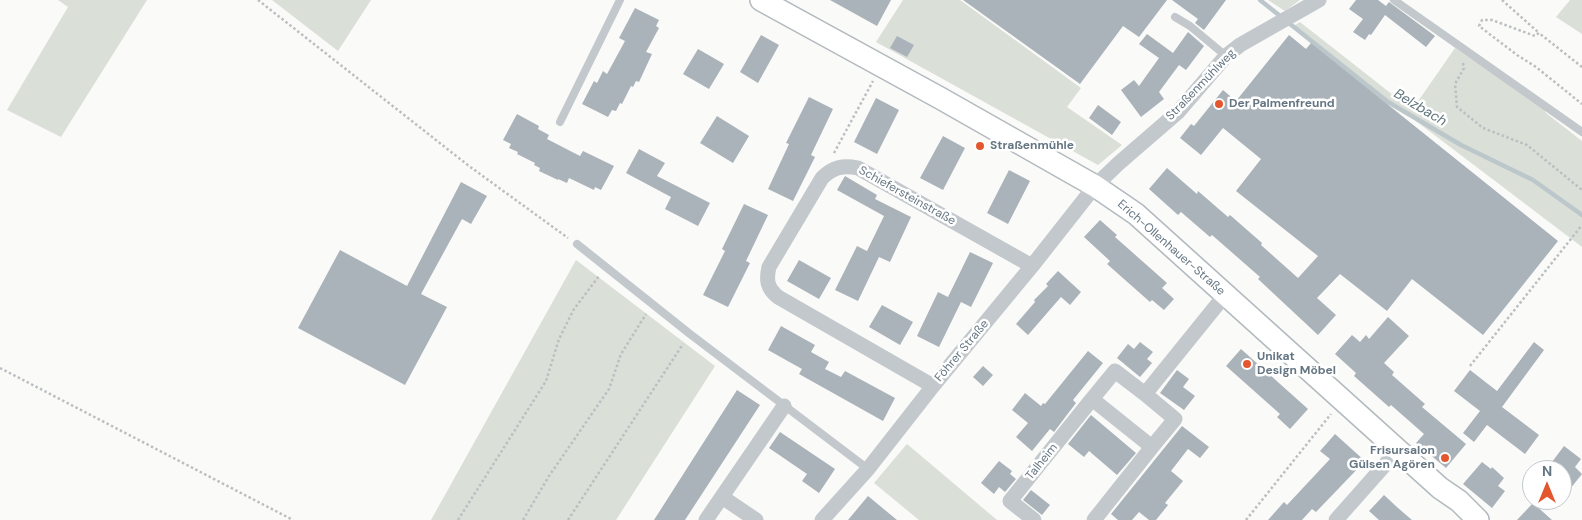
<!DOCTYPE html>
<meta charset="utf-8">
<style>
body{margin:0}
#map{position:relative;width:1582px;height:520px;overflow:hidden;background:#fafaf8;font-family:"DM Sans",sans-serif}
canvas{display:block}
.north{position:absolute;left:1522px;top:460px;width:50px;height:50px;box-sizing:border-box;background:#fff;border:1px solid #c1c8cd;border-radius:50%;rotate:0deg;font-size:14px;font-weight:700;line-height:20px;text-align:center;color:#657683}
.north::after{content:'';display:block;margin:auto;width:18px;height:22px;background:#e4572e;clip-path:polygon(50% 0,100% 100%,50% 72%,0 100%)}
</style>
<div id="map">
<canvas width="1582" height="520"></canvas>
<div class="north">N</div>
</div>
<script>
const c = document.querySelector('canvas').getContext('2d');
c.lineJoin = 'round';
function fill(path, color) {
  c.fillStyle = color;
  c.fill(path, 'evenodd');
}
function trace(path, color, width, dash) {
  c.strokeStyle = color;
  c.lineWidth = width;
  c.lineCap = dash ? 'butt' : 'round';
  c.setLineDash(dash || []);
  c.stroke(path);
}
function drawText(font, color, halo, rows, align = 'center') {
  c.font = font + ' "DM Sans",sans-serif';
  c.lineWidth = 5;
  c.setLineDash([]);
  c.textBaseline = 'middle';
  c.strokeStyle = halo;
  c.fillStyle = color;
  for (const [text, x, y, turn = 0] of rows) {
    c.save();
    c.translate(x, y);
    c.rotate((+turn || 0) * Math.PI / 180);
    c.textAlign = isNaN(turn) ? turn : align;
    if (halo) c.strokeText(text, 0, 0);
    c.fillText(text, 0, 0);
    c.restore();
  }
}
fill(new Path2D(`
 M 58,0 L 147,0 L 61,137 L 7,110 L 68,7 Z
 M 272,0 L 371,0 L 338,51 Z
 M 903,0 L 960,0 L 1081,88 L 1067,107 L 1122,145 L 1098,165 L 876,42 Z
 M 1268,0 L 1300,0 L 1285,11 Z
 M 1570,0 L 1582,0 L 1582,34 L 1556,17 Z
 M 1300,22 L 1412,110 L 1455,48 L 1543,107 L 1546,113 L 1582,141 L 1582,247 L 1292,27 Z
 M 576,260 L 715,366 L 616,520 L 431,520 Z
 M 907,444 L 997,520 L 919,520 L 874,483 Z`), '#dadfd7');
trace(new Path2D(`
 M 1260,0 L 1388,102 L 1461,145 L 1533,180 L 1582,215`), '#bbc7cb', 4.5);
fill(new Path2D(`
 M 830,0 L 891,0 L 877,26 Z
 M 963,0 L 1167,0 L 1139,37 L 1123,26 L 1080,84 Z
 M 1172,0 L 1226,0 L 1204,30 L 1195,23 L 1198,19 Z
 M 1356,0 L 1378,0 L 1386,6 L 1389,2 L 1435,36 L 1426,47 L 1385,15 L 1371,35 L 1369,34 L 1365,40 L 1353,32 L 1363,19 L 1349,9 Z
 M 635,8 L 659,20 L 656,26 L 659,28 L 646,52 L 652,54 L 639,82 L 636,81 L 633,87 L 631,86 L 622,104 L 620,103 L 616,111 L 612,110 L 608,117 L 582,104 L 594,81 L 597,83 L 603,71 L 607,74 L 625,41 L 619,38 Z
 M 1188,32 L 1204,46 L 1186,70 L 1179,65 L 1159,92 L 1164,99 L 1141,117 L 1121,90 L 1134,80 L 1139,86 L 1159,58 L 1139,44 L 1147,34 L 1173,53 Z
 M 761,35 L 779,45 L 758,83 L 740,72 Z
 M 1289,35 L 1306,49 L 1311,43 L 1558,241 L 1483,335 L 1412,279 L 1387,311 L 1340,274 L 1317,298 L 1336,315 L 1318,335 L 1258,279 L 1260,277 L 1212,235 L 1210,237 L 1181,212 L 1178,215 L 1149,189 L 1167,168 L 1197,194 L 1198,191 L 1228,217 L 1230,215 L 1262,243 L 1261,245 L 1298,278 L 1318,256 L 1236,191 L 1261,159 L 1223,128 L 1201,155 L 1180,138 L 1191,124 L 1194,126 L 1223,90 L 1236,101 Z
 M 897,36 L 914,45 L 907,57 L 890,48 Z
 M 698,49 L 724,64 L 709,89 L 683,74 Z
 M 809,97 L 833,109 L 811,155 L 815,157 L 793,201 L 768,189 L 789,144 L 786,143 Z
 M 876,98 L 899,110 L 877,154 L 854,142 Z
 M 1098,105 L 1121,122 L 1112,135 L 1089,118 Z
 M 517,114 L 539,126 L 538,129 L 549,135 L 547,139 L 580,156 L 583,151 L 614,166 L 601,190 L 595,187 L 594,190 L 569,178 L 567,183 L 558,179 L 558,180 L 539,171 L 540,168 L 534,165 L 535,163 L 517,154 L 518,152 L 509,148 L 511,144 L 503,140 Z
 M 717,116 L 749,136 L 733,163 L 700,143 Z
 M 943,136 L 965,148 L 943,190 L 920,178 Z
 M 639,149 L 665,163 L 657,176 L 710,203 L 698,226 L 665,209 L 671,197 L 626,173 Z
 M 1009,170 L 1030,181 L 1008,224 L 987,213 Z
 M 845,176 L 877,195 L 875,199 L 911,217 L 890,262 L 879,257 L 858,301 L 835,290 L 857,246 L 867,251 L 884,216 L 837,190 Z
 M 461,182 L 487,196 L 471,224 L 462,219 L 421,294 L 447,307 L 405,385 L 298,328 L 340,250 L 407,286 Z
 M 744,204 L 768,215 L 746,261 L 750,263 L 728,307 L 703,295 L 725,251 L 722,249 Z
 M 1100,220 L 1117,235 L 1115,237 L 1167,283 L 1162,288 L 1174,299 L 1164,310 L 1152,300 L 1150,302 L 1107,264 L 1110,261 L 1084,237 Z
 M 970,252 L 993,263 L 971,307 L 961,302 L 939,347 L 917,336 L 938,292 L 948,297 Z
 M 799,260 L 831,278 L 819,299 L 787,281 Z
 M 1058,271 L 1081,292 L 1070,305 L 1061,297 L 1028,335 L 1016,324 L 1035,302 L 1034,300 L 1048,286 L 1046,284 Z
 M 882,305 L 913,322 L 900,345 L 869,327 Z
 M 1388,317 L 1409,336 L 1384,363 L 1394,372 L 1392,375 L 1425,404 L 1422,407 L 1466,444 L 1446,468 L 1416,443 L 1424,434 L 1391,405 L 1389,407 L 1354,376 L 1356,373 L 1335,354 L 1352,335 L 1360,342 L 1366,335 L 1369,339 Z
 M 781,326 L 815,345 L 811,352 L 829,362 L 825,369 L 841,377 L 845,371 L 895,398 L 883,421 L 799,374 L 802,369 L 768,350 Z
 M 1140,342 L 1153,352 L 1147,359 L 1152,363 L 1140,377 L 1117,358 L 1128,344 L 1134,349 Z
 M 1534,342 L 1544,350 L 1502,407 L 1539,435 L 1525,454 L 1487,425 L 1474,442 L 1463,433 L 1480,411 L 1454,391 L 1470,370 L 1497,391 Z
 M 1241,349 L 1308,409 L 1290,429 L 1277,417 L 1280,414 L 1226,366 Z
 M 1088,351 L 1103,363 L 1073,400 L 1076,403 L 1054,432 L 1050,429 L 1032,451 L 1016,437 L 1028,423 L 1012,410 L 1025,393 L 1041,406 L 1043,403 L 1045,404 Z
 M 983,366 L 993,375 L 983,386 L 973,377 Z
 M 1177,370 L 1189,379 L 1183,387 L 1195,396 L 1184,410 L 1160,393 Z
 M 737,390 L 760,405 L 685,520 L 654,520 Z
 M 1091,415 L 1136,453 L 1117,475 L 1089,451 L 1084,457 L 1068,444 Z
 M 1182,426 L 1209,447 L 1200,458 L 1188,449 L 1171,471 L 1183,481 L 1165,503 L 1168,505 L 1156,520 L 1149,520 L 1139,512 L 1132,520 L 1118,520 L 1111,514 Z
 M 780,432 L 835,469 L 819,493 L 802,481 L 807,474 L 769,448 Z
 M 1335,434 L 1365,461 L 1316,512 L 1312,509 L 1302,520 L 1268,520 L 1284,502 L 1287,505 L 1330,459 L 1320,451 Z
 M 1564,446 L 1581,459 L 1575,467 L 1582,474 L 1570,489 L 1562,484 L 1562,470 L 1546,470 Z
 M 999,461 L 1012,471 L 1010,474 L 1016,479 L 1005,492 L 999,487 L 994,494 L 981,483 Z
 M 1482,462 L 1491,469 L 1492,467 L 1504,478 L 1498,486 L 1505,491 L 1492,508 L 1463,484 Z
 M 1031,490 L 1050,505 L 1042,515 L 1023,500 Z
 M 1384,495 L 1398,508 L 1412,520 L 1379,520 L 1369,511 Z
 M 868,496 L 897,520 L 848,520 Z
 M 1533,503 L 1552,520 L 1517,520 Z`), '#aab3b9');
const secondary = new Path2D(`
 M 761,0 L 940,98 L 1095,186 L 1136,214 L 1440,488 L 1459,501 L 1478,520`);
trace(secondary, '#b3babf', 24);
trace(new Path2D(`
 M 258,0 L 469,166 L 568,238
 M 1502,0 L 1538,32
 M 1463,63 L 1464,68 L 1455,84 L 1457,107 L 1483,128 L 1527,145 L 1582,190
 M 1582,67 L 1539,33 L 1535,36 L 1492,20 L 1482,20 L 1479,26 L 1517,55 L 1536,67 L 1582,104
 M 834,153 L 873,81
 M 1470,366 L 1582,225
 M 0,368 L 293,520
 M 458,520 L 546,381 L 559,339 L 574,309 L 599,276
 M 523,520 L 549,476 L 609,389 L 621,354 L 646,314
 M 568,520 L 683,344
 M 1246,520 L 1331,414`), '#bbbfc2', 2.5, [2.5, 2.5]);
trace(new Path2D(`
 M 1394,0 L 1582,132
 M 1175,17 L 1190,26 L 1226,56
 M 560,122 L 620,0
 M 577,244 L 690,334 L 868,469`), '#c3c8cc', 8);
trace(new Path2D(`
 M 933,386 L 778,297 C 767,288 766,280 769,267 L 822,178 C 833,167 843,165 858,168 L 1032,266
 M 1145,394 L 1115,371 L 1092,399 L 1152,447 L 1175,419 L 1145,394 L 1225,295
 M 722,497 L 756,520
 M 706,520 L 784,406
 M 822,520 L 868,469 L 933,386 L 1032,266 L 1095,186 L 1119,163 L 1178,112 L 1226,56 L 1240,45 L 1319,0
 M 1034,520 L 1010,501 L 1092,399
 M 1094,520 L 1152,447
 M 1336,520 L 1398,450`), '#c3c8cc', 15);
trace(secondary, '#fff', 21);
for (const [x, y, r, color] of [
 [1219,104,5,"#e4572e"],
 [980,146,5,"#e4572e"],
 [1247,364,5,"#e4572e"],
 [1445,458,5,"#e4572e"]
]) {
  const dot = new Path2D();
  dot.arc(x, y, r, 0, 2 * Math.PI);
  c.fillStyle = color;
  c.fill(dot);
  trace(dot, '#fff', 2);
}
drawText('12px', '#657683', '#fff', [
 ["Straßenmühlweg",1201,85,-46],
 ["Schiefersteinstraße",907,196,29],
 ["Erich-Ollenhauer-Straße",1171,248,41],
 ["Föhrer Straße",962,351,-50],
 ["Talheim",1042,462,-51]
]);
drawText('bold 12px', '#657683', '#fff', [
 ["Der Palmenfreund",1229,104],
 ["Straßenmühle",990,146],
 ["Unikat",1257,357],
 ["Design Möbel",1257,371],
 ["Frisursalon",1435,451,"right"],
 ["Gülsen Agören",1435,465,"right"]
], 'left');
drawText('italic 14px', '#60757c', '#fff', [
 ["Belzbach",1420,108,31]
]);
</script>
